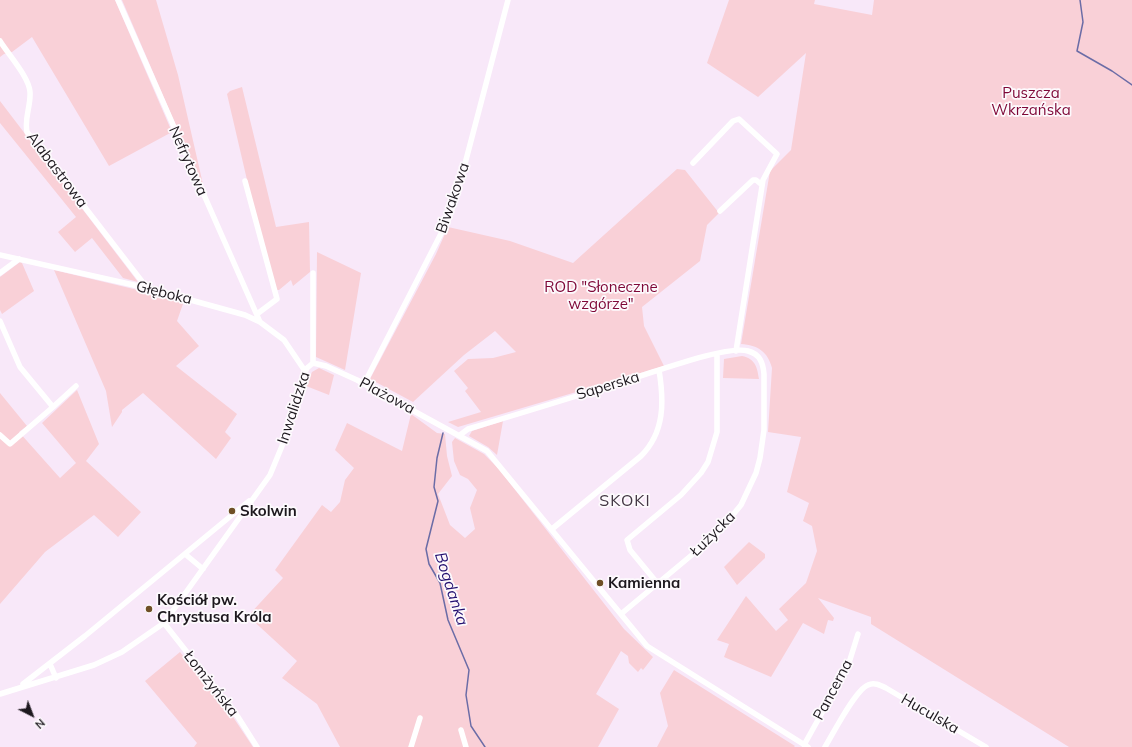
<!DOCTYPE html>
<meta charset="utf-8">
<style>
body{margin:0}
#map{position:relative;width:1132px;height:747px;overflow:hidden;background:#f8e8f9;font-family:Mulish,sans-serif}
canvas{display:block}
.north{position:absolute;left:12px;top:695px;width:40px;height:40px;-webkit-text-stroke:3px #fdfafd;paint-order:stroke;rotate:138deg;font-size:11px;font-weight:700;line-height:16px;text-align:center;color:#1d181e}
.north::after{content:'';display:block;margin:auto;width:14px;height:18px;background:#1d181e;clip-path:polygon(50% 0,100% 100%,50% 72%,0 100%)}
</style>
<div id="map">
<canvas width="1132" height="747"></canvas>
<div class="north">N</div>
</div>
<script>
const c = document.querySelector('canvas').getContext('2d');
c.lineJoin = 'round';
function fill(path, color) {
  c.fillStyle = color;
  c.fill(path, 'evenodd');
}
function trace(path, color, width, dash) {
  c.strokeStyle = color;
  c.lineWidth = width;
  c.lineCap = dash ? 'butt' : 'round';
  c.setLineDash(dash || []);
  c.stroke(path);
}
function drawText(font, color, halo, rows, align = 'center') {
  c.font = font + ' Mulish,sans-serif';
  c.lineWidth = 3.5;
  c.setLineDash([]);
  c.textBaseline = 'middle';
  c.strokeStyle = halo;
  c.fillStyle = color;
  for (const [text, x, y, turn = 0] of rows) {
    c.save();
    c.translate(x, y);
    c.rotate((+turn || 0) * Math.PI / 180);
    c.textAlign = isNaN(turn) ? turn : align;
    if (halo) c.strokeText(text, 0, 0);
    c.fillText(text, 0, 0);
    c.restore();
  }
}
fill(new Path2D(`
 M 0,0 L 115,0 L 172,132 L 109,166 L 32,37 L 12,52 L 4,54 L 0,57 Z
 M 122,0 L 156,0 L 178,75 L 205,193 Z
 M 729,0 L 815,0 L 814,4 L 872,15 L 874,0 L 1132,0 L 1132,747 L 1069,747 L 871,624 L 871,617 L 818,598 L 834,618 L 833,621 L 828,620 L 824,634 L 803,623 L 771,677 L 724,657 L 729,644 L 717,640 L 746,596 L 776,631 L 788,620 L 779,609 L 806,583 L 817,551 L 812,526 L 803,521 L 809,503 L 787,492 L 801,437 L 768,432 L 772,368 C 768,352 758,345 741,344 L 770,171 L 791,150 L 806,53 L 758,97 L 707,63 Z
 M 242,87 L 276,227 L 309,222 L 310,272 L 293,286 L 291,280 L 279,290 L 276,290 L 254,210 L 227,94 L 230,91 Z
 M 0,101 L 138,282 L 123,278 L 92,238 L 75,252 L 58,232 L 76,217 L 0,123 Z
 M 677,169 L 685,170 L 719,213 L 707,225 L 700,261 L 642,307 L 644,326 L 664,366 L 458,427 L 448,422 L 481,412 L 465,391 L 468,388 L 454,371 L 468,359 L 493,358 L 516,352 L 495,331 L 464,355 L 413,402 L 370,379 L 436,254 L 448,227 L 510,241 L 573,263 Z
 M 317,252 L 361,273 L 345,370 L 316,357 Z
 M 20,262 L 22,263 L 34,291 L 2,314 L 0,310 L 0,277 Z
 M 54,270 L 184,301 L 177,321 L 199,346 L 176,366 L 237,414 L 225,432 L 231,438 L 216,459 L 143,393 L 122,410 L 122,412 L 112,427 L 106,391 Z
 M 742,356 C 755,359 757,366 759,379 L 723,378 L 724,359 Z
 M 319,368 L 334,375 L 329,395 L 306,386 L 312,372 Z
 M 77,390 L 99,444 L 86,461 L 141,512 L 118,537 L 94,515 L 45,552 L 0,604 L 0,393 L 27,426 L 19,432 L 60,478 L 76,463 L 42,423 Z
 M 411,414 L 437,433 L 445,434 L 447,456 L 452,476 L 438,494 L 450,525 L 465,538 L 475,529 L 470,508 L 477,490 L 468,479 L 460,475 L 454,461 L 452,442 L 455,438 L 484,454 L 498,468 L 624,629 L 653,657 L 643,670 L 641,668 L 638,672 L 629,663 L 628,656 L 621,651 L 596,694 L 619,709 L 598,747 L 340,747 L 317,704 L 282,678 L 297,661 L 248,616 L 283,578 L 275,570 L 322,505 L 331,512 L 340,502 L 345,480 L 354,468 L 335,450 L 347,423 L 402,451 Z
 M 503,421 L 497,455 L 488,447 L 469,436 L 472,431 Z
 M 749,542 L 765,554 L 765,558 L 737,585 L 724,567 Z
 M 180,652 L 229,711 L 253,747 L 194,747 L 197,743 L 145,681 Z
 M 674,670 L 795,746 L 794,747 L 657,747 L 668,726 L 660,693 Z`), '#f9d0d7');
trace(new Path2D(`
 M 1080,0 L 1083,22 L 1077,51 L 1112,71 L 1132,85
 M 443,433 L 437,458 L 434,487 L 438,501 L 426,549 L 429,564 L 440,583 L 448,620 L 469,670 L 466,695 L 471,726 L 485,747`), '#6b6ca6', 1.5);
trace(new Path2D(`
 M 118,0 L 260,322
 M 0,41 C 8,54 29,77 30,92 C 31,106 24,118 27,132 L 147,288
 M 693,163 L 733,121 L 739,119 L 777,154 L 763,180 L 736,351
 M 245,181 L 277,299 L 257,314
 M 720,211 L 753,180 L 756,180 L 762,185
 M 0,255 L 147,288 L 245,315 L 260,322 L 284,340 L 305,371
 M 0,273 L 19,259
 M 0,321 L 20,367 L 53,407 L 10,444 L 0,435
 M 313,363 L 326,366 L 357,380 L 487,451 L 647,646 L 808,747
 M 313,363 L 313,273
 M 364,384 L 448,220 L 456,198 L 508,0
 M 53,407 L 76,386
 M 460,435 L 468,429 C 522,413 577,396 631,379 C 655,372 726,345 748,351 C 760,354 763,363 764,374 L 764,430 L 760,458 L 756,473 L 741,505 L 717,534 L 621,614
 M 552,529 L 641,456 C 665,432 664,401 659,370
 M 185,554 L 203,569
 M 658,584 L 630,550 L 627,540 L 681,495 L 701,473 L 708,462 L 717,432 L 717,354
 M 164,623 L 238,717 L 257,747
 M 50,664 L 56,678
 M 23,684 L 85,636 L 249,501
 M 0,694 L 94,665 L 122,652 L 164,623 L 270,475 L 282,446 L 297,391 L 307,368 L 313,363
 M 461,730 L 466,747
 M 804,745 L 848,666 L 858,634
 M 411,747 L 420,718
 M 825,747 C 833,734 855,690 868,685 C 874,682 880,685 886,688 L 986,747`), '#fff', 5.5);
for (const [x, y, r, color] of [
 [232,511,4,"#6f4f26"],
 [600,583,4,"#6f4f26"],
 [149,609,4,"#6f4f26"]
]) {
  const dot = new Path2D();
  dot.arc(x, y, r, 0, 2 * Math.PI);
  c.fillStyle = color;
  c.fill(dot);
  trace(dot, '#fdfafd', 1.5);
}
drawText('15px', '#7e0636', '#fdfafd', [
 ["Puszcza",1031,93],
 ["Wkrzańska",1031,110],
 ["ROD \"Słoneczne",601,287],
 ["wzgórze\"",601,304]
]);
drawText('15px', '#1d181e', '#fdfafd', [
 ["Nefrytowa",188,161,66],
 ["Alabastrowa",57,170,53],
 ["Biwakowa",453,198,-71],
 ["Głęboka",164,293,14],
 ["Saperska",608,386,-17],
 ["Plażowa",387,396,28],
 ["Inwalidzka",294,408,-72],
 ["Łużycka",713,534,-45],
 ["Łomżyńska",211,684,52],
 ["Pancerna",833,690,-62],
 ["Huculska",930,714,30]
]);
drawText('bold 15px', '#1d181e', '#fdfafd', [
 ["Skolwin",240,511],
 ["Kamienna",608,583],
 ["Kościół pw.",157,600],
 ["Chrystusa Króla",157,617]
], 'left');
c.letterSpacing = '1px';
drawText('16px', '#443745', '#fdfafd', [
 ["SKOKI",625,501]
]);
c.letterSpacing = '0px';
drawText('italic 16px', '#241070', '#fdfafd', [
 ["Bogdanka",451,589,72]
]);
</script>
